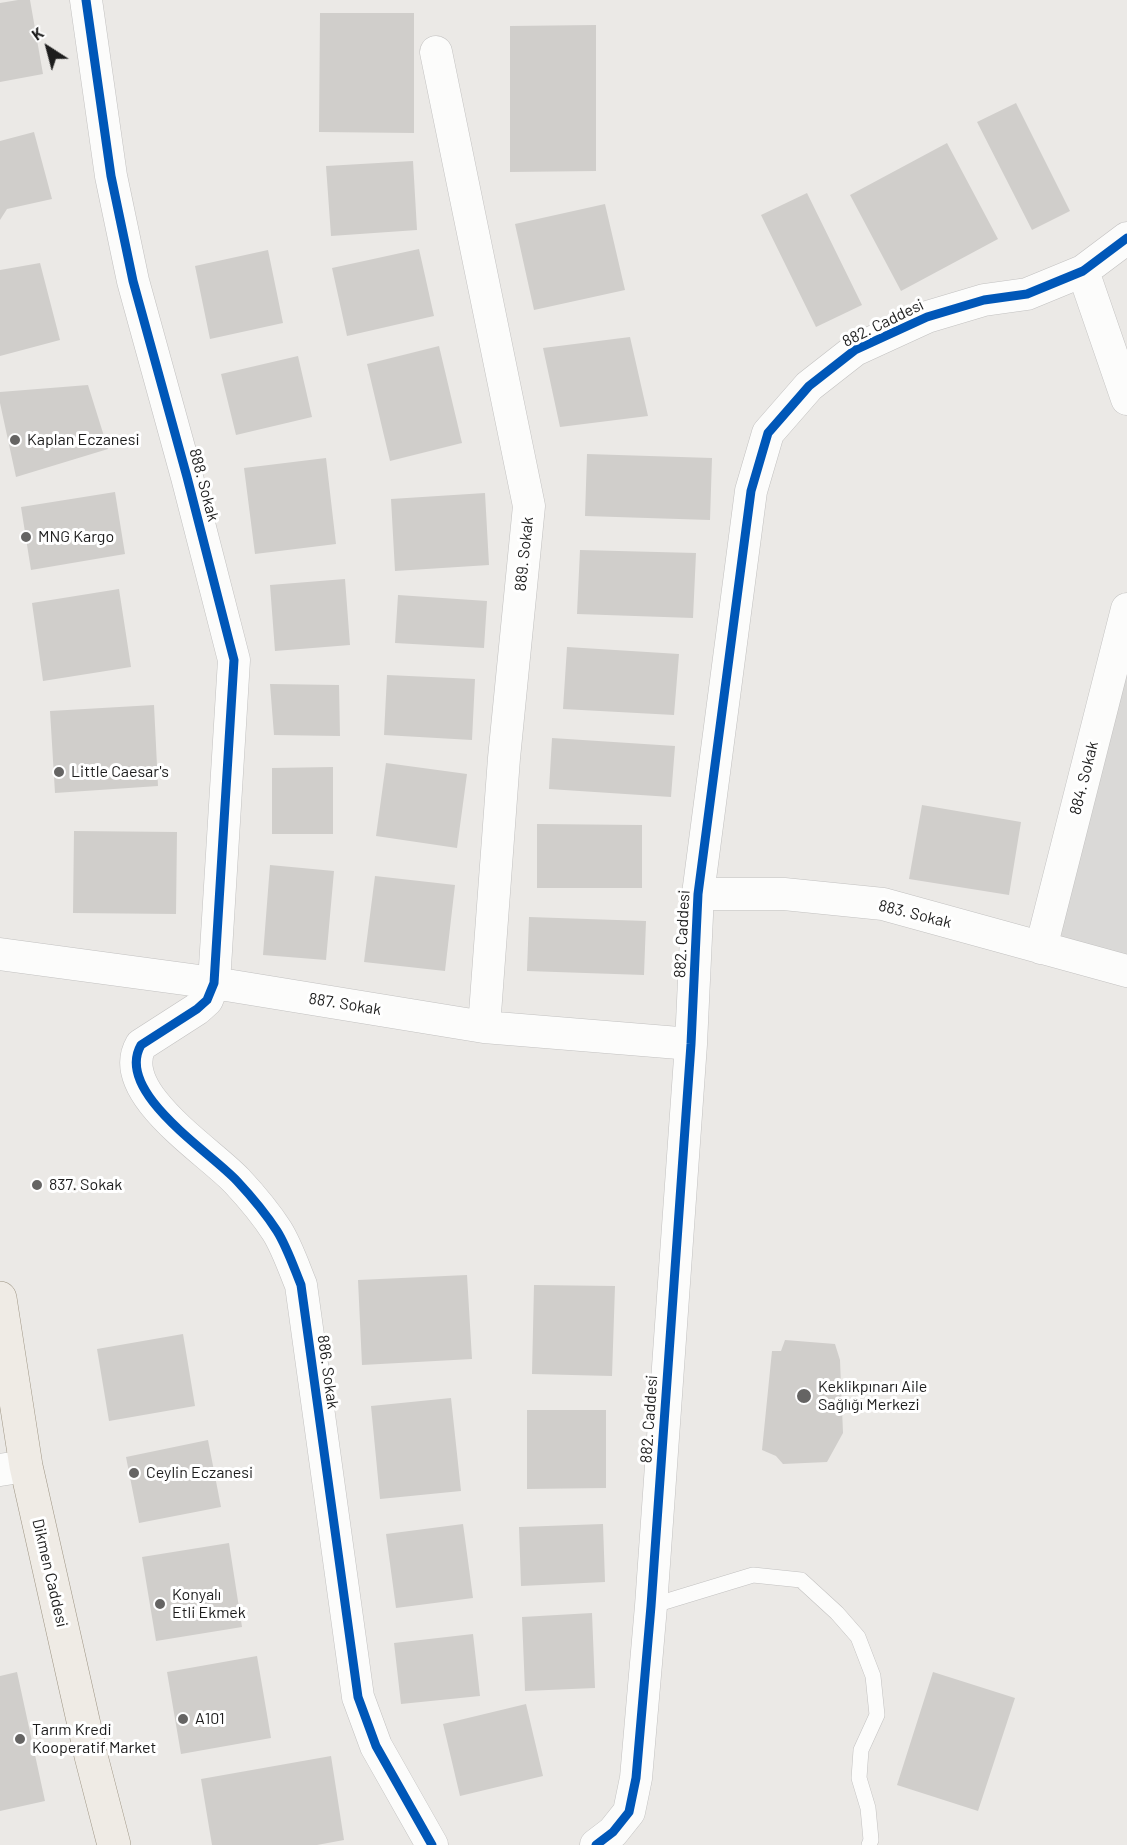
<!DOCTYPE html>
<meta charset="utf-8">
<style>
body{margin:0}
#map{position:relative;width:1127px;height:1845px;overflow:hidden;background:#ebe9e6;font-family:Barlow,sans-serif}
canvas{display:block}
.north{position:absolute;left:18px;top:18px;width:60px;height:60px;-webkit-text-stroke:4px #fff;paint-order:stroke;rotate:324deg;font-size:16px;font-weight:700;line-height:24px;text-align:center;color:#1d1d1d}
.north::after{content:'';display:block;margin:auto;width:21px;height:27px;background:#1d1d1d;clip-path:polygon(50% 0,100% 100%,50% 72%,0 100%)}
</style>
<div id="map">
<canvas width="1127" height="1845"></canvas>
<div class="north">K</div>
</div>
<script>
const c = document.querySelector('canvas').getContext('2d');
c.lineJoin = 'round';
function fill(path, color) {
  c.fillStyle = color;
  c.fill(path, 'evenodd');
}
function trace(path, color, width, dash) {
  c.strokeStyle = color;
  c.lineWidth = width;
  c.lineCap = dash ? 'butt' : 'round';
  c.setLineDash(dash || []);
  c.stroke(path);
}
function drawText(font, color, halo, rows, align = 'center') {
  c.font = font + ' Barlow,sans-serif';
  c.lineWidth = 6;
  c.setLineDash([]);
  c.textBaseline = 'middle';
  c.strokeStyle = halo;
  c.fillStyle = color;
  for (const [text, x, y, turn = 0] of rows) {
    c.save();
    c.translate(x, y);
    c.rotate((+turn || 0) * Math.PI / 180);
    c.textAlign = isNaN(turn) ? turn : align;
    if (halo) c.strokeText(text, 0, 0);
    c.fillText(text, 0, 0);
    c.restore();
  }
}
fill(new Path2D(`
 M 1127,659 L 1127,956 L 1058,940 Z`), '#dad9d7');
fill(new Path2D(`
 M 18,0 L 30,0 L 43,74 L 0,82 L 0,3 Z
 M 320,13 L 414,13 L 414,133 L 319,132 Z
 M 596,25 L 596,171 L 510,172 L 510,26 Z
 M 1016,103 L 1070,211 L 1032,230 L 977,122 Z
 M 34,132 L 52,199 L 7,209 L 0,220 L 0,141 Z
 M 947,143 L 998,239 L 901,291 L 850,195 Z
 M 413,161 L 417,230 L 331,236 L 326,166 Z
 M 807,193 L 862,305 L 816,327 L 761,215 Z
 M 605,204 L 625,290 L 534,310 L 515,224 Z
 M 419,249 L 434,316 L 347,336 L 332,268 Z
 M 268,250 L 283,323 L 210,339 L 195,266 Z
 M 40,263 L 60,340 L 0,356 L 0,270 Z
 M 630,337 L 648,416 L 560,427 L 543,348 Z
 M 439,346 L 462,443 L 390,461 L 367,364 Z
 M 298,356 L 312,417 L 236,435 L 221,374 Z
 M 88,385 L 108,449 L 16,477 L 0,403 L 0,392 Z
 M 587,454 L 712,458 L 710,520 L 585,516 Z
 M 326,458 L 336,544 L 255,554 L 244,468 Z
 M 115,492 L 125,554 L 31,570 L 21,507 Z
 M 485,493 L 489,565 L 395,571 L 391,499 Z
 M 580,550 L 696,553 L 693,618 L 577,614 Z
 M 345,579 L 350,645 L 275,651 L 270,585 Z
 M 119,589 L 131,667 L 43,681 L 32,603 Z
 M 398,595 L 487,601 L 484,648 L 395,643 Z
 M 567,647 L 679,654 L 674,715 L 563,709 Z
 M 387,675 L 475,679 L 472,740 L 384,735 Z
 M 270,684 L 339,685 L 340,736 L 274,735 Z
 M 154,705 L 158,786 L 55,793 L 50,711 Z
 M 552,738 L 675,746 L 671,797 L 549,789 Z
 M 386,763 L 467,774 L 457,848 L 376,836 Z
 M 333,767 L 333,834 L 272,834 L 272,768 Z
 M 922,805 L 1021,822 L 1009,895 L 909,879 Z
 M 537,824 L 642,825 L 642,888 L 537,888 Z
 M 74,831 L 177,832 L 176,914 L 73,913 Z
 M 270,865 L 334,871 L 326,960 L 263,955 Z
 M 375,876 L 455,885 L 445,971 L 364,962 Z
 M 529,917 L 646,921 L 644,975 L 527,971 Z
 M 467,1275 L 472,1359 L 362,1365 L 358,1280 Z
 M 534,1285 L 615,1286 L 612,1376 L 532,1374 Z
 M 183,1334 L 195,1406 L 109,1421 L 97,1349 Z
 M 785,1340 L 835,1344 L 840,1360 L 843,1433 L 827,1462 L 783,1464 L 776,1456 L 762,1450 L 772,1351 L 781,1351 Z
 M 451,1398 L 461,1491 L 380,1499 L 371,1406 Z
 M 527,1410 L 606,1410 L 606,1488 L 527,1489 Z
 M 208,1440 L 221,1507 L 139,1523 L 126,1457 Z
 M 463,1524 L 473,1598 L 396,1608 L 386,1534 Z
 M 603,1524 L 605,1582 L 521,1586 L 519,1527 Z
 M 229,1543 L 242,1627 L 156,1641 L 142,1557 Z
 M 592,1613 L 595,1688 L 525,1691 L 522,1617 Z
 M 473,1634 L 480,1696 L 401,1704 L 394,1643 Z
 M 257,1656 L 271,1738 L 181,1754 L 167,1672 Z
 M 17,1672 L 45,1801 L 0,1811 L 0,1676 Z
 M 933,1672 L 1015,1698 L 978,1811 L 897,1785 Z
 M 526,1704 L 543,1776 L 460,1796 L 443,1724 Z
 M 331,1756 L 344,1840 L 317,1845 L 212,1845 L 201,1779 Z`), '#d0cecb');
const lane = new Path2D(`
 M 651,1606 L 753,1575 L 801,1580 L 837,1613 L 858,1637 L 873,1676 L 877,1715 L 861,1750 L 859,1778 L 868,1808 L 871,1840 L 869,1845`);
const street = new Path2D(`
 M 86,0 L 111,176 L 133,281 L 187,477 L 234,660 L 214,983 L 207,1000 L 197,1009 L 141,1045 C 114,1092 209,1151 237,1181 C 251,1196 266,1214 277,1231 C 287,1247 294,1268 301,1285 L 358,1697 L 376,1746 L 432,1845
 M 436,52 L 529,506 L 504,758 L 484,1027
 M 1083,271 L 1127,399
 M 698,894 L 784,894 L 883,904 L 1127,971
 M 1041,948 L 1127,609
 M 0,954 L 214,983 L 484,1027 L 691,1044
 M 0,1470 L 26,1466
 M 596,1845 L 613,1832 L 629,1812 L 636,1778 L 651,1606 L 691,1044 L 698,894 L 751,491 L 768,433 L 809,386 L 855,350 L 927,317 L 984,300 L 1027,294 L 1083,271 L 1127,238`);
const primary = new Path2D(`
 M 0,1298 L 26,1466 L 91,1756 L 114,1845`);
trace(lane, '#c2c1c0', 16);
trace(street, '#c2c1c0', 33);
trace(primary, '#9f9685', 34);
trace(lane, '#fcfcfb', 15);
trace(street, '#fcfcfb', 32);
trace(primary, '#efebe5', 33);
trace(new Path2D(`
 M 86,0 L 111,176 L 133,281 L 187,477 L 234,660 L 214,983 L 207,1000 L 197,1009 L 141,1045 C 114,1092 209,1151 237,1181 C 251,1196 266,1214 277,1231 C 287,1247 294,1268 301,1285 L 358,1697 L 376,1746 L 432,1845
 M 596,1845 L 613,1832 L 629,1812 L 636,1778 L 651,1606 L 691,1044 L 698,894 L 751,491 L 768,433 L 809,386 L 855,350 L 927,317 L 984,300 L 1027,294 L 1083,271 L 1127,238`), '#0057b8', 9);
for (const [x, y, r, color] of [
 [15,440,6,"#656463"],
 [26,537,6,"#656463"],
 [59,772,6,"#656463"],
 [37,1185,6,"#656463"],
 [804,1396,8,"#656463"],
 [134,1473,6,"#656463"],
 [160,1604,6,"#656463"],
 [183,1719,6,"#656463"],
 [20,1739,6,"#656463"]
]) {
  const dot = new Path2D();
  dot.arc(x, y, r, 0, 2 * Math.PI);
  c.fillStyle = color;
  c.fill(dot);
  trace(dot, '#fff', 2);
}
drawText('16px', '#1d1d1d', '#fff', [
 ["882. Caddesi",883,323,-26],
 ["888. Sokak",204,485,75],
 ["889. Sokak",524,554,-84],
 ["884. Sokak",1084,778,-76],
 ["883. Sokak",915,914,14],
 ["882. Caddesi",682,934,-87],
 ["887. Sokak",345,1004,9],
 ["886. Sokak",328,1372,82],
 ["882. Caddesi",649,1419,-86],
 ["Dikmen Caddesi",50,1573,77]
]);
drawText('16px', '#1d1d1d', '#fff', [
 ["Kaplan Eczanesi",27,440],
 ["MNG Kargo",38,537],
 ["Little Caesar's",71,772],
 ["837. Sokak",49,1185],
 ["Keklikpınarı Aile",818,1387],
 ["Sağlığı Merkezi",818,1405],
 ["Ceylin Eczanesi",146,1473],
 ["Konyalı",172,1595],
 ["Etli Ekmek",172,1613],
 ["A101",195,1719],
 ["Tarım Kredi",32,1730],
 ["Kooperatif Market",32,1748]
], 'left');
</script>
